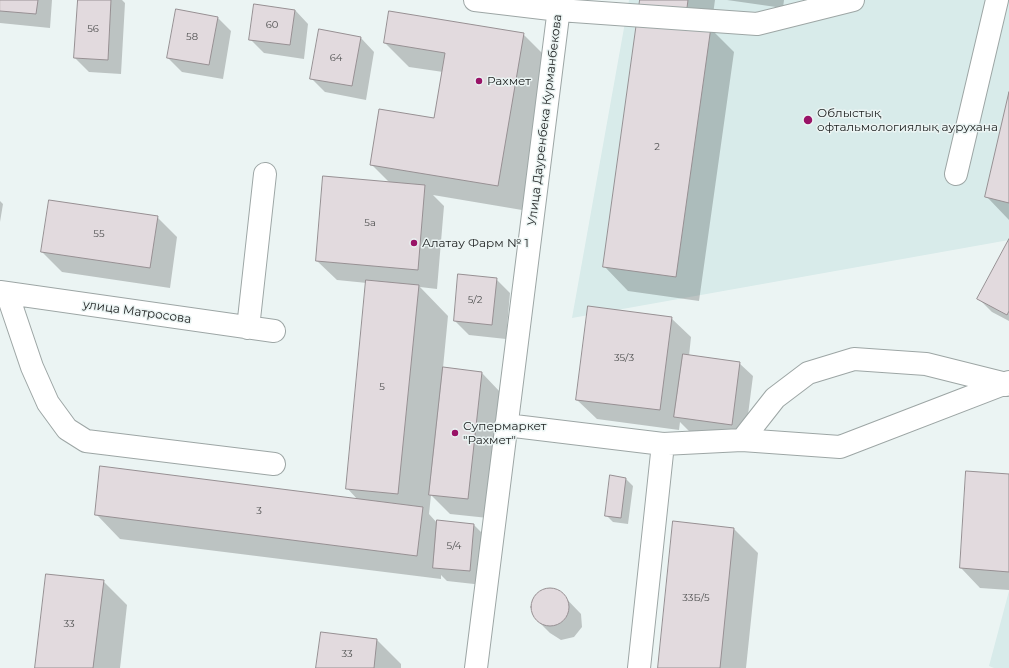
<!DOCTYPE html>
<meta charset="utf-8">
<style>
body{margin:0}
canvas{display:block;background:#ebf4f3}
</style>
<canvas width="1009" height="668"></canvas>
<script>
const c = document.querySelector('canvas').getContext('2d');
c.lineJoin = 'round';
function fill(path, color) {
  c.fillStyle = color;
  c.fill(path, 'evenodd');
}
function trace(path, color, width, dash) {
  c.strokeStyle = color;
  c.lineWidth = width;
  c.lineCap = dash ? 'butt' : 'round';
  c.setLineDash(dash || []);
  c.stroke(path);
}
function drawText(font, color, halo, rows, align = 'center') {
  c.font = font + ' Montserrat,sans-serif';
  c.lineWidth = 3;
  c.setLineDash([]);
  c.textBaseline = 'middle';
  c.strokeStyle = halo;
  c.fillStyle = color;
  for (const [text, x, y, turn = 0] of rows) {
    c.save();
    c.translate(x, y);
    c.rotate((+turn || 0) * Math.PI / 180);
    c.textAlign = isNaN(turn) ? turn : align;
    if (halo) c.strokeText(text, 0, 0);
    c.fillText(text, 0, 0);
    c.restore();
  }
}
fill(new Path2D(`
 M 629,0 L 1009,0 L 1009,240 L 572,318 Z
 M 1009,591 L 1009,668 L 994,668 L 989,666 Z`), '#d8ebea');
fill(new Path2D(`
 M 0,0 L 52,0 L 50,28 L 0,23 Z
 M 79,0 L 122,0 L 125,3 L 121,74 L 89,72 L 75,58 Z
 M 641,0 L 715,0 L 711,29 L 734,52 L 699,301 L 628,291 L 604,266 Z
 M 727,0 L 784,0 L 783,8 Z
 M 295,10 L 308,24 L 304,59 L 264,53 L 250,39 Z
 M 217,17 L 231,31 L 223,79 L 182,72 L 168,58 Z
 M 523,34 L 547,58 L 522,210 L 433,195 L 444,206 L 437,289 L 420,287 L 448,316 L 443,368 L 482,373 L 501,393 L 488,518 L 450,514 L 431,495 L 429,514 L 438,524 L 474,525 L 488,539 L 483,585 L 447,581 L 441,575 L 441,579 L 120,539 L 96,514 L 358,500 L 347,488 L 367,283 L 337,280 L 317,261 L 390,183 L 371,164 L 435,120 L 443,72 L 409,67 L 385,43 Z
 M 361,38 L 374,52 L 366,100 L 325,92 L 311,78 Z
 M 1009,97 L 1009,220 L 987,197 Z
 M 0,201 L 3,204 L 0,222 Z
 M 157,217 L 177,237 L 170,288 L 62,272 L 42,252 Z
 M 1009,241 L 1009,321 L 992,312 L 978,298 Z
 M 496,279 L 510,293 L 506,339 L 469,335 L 455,321 Z
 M 671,318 L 691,337 L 689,356 L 739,363 L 753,376 L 745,438 L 689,431 L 680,422 L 679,430 L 597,419 L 577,400 Z
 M 1009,475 L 1009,590 L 980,588 L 961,568 Z
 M 626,479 L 633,486 L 628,524 L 613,522 L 606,515 Z
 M 734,529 L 758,553 L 746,668 L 659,668 Z
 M 103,581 L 127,605 L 120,668 L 36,668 Z
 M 546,589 L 558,590 L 581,614 L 582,627 L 574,637 L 561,640 L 550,633 L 536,619 L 531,607 L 535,595 Z
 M 322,633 L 377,640 L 401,664 L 401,668 L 317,668 Z`), '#0003');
const building = new Path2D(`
 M 0,0 L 38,0 L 36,14 L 0,11 Z
 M 78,0 L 111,0 L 108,60 L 74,58 Z
 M 640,0 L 688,0 L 685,23 L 711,27 L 676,277 L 603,267 Z
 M 254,4 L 295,10 L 290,45 L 249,40 Z
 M 176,9 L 218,17 L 209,65 L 167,58 Z
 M 389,11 L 524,33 L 498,186 L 370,165 L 379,109 L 434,118 L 445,53 L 384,43 Z
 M 319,29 L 361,37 L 352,86 L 310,79 Z
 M 1009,92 L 1009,203 L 985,197 Z
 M 323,176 L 425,185 L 418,270 L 316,261 Z
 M 49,200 L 158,216 L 150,268 L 41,252 Z
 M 1009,239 L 1009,311 L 1007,315 L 977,299 Z
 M 458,274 L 497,278 L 492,325 L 454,321 Z
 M 366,280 L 419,285 L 398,494 L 346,489 Z
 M 588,306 L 672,317 L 660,410 L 576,400 Z
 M 683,354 L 740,362 L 732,425 L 674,417 Z
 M 443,367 L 482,372 L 468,499 L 429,495 Z
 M 100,466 L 423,507 L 417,556 L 95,515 Z
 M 966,471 L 1009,474 L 1009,572 L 960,568 Z
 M 610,475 L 626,478 L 621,518 L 605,516 Z
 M 437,520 L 474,524 L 470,571 L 433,568 Z
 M 673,521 L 734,528 L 720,668 L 658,668 Z
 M 46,574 L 104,580 L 93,668 L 35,668 Z
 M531 607a19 19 0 1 1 38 0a19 19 0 1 1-38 0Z
 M 321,632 L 377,639 L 374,668 L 316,668 Z`);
fill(building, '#e2dade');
trace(building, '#979093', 1);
const minor = new Path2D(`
 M 475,0 L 559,10 L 757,24 L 853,0
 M 956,174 L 997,0
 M 0,292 L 274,331
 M 7,293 L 32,367 L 48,403 L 67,429 L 86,441 L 274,464
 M 248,328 L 265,174
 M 506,425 L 663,444 L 742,440 L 840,447 L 1009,382
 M 742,440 L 775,398 L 808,373 L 854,359 L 926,364 L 1006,384 L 1006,385
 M 476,668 L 560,0
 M 639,668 L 663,444`);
trace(minor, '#9da6a5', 24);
trace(minor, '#fff', 22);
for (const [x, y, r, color] of [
 [479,81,4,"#991367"],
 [808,120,5,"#991367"],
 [414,243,4,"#991367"],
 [455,433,4,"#991367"]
]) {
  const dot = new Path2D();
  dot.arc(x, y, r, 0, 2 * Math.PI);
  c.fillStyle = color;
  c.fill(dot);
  trace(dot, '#ebf4f3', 1.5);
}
drawText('10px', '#515252', null, [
 ["60",272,25],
 ["56",93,29],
 ["58",192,37],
 ["64",336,58],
 ["2",657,147],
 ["5а",370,223],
 ["55",99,234],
 ["5/2",475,300],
 ["35/3",624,358],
 ["5",382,387],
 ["3",259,511],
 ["5/4",454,546],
 ["33Б/5",696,598],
 ["33",69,624],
 ["33",347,654]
]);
drawText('12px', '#212424', '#ebf4f3', [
 ["Рахмет",487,81],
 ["Облыстық",817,113],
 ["офтальмологиялық аурухана",817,127],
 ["Алатау Фарм № 1",422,243],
 ["Супермаркет",463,426],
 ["\"Рахмет\"",463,440]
], 'left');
drawText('12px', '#212424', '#ebf4f3', [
 ["Улица Дауренбека Курманбекова",545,120,-83],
 ["улица Матросова",137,312,8]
]);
</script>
